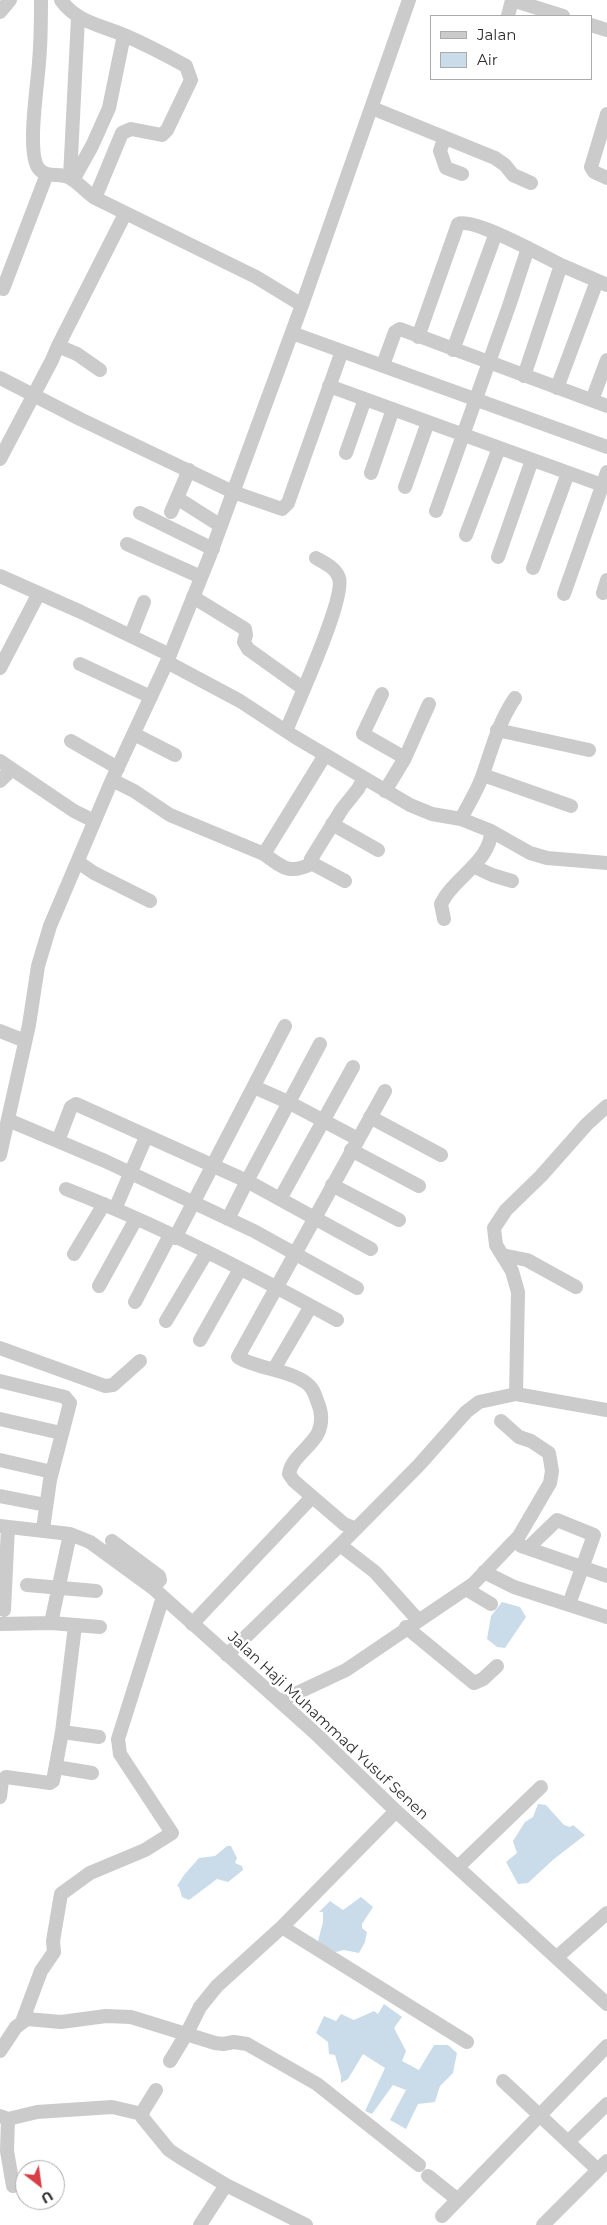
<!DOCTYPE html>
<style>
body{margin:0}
#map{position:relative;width:607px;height:2225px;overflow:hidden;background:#fff;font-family:Montserrat,sans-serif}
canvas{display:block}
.legend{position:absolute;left:430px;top:15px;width:162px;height:65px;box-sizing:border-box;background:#fff;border:1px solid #ababab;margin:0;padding:6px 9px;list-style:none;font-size:15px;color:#2e2e2e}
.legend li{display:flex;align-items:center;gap:10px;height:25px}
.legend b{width:25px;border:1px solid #ababab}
.north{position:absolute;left:15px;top:2160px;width:50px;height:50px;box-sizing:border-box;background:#fff;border:1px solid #ababab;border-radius:50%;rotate:150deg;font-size:14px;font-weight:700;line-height:20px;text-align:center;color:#2e2e2e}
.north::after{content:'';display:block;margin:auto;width:18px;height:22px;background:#d73e46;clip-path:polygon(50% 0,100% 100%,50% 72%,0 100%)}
</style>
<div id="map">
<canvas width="607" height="2225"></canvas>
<ul class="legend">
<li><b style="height:6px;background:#cbcbcb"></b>Jalan</li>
<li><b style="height:14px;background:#cadce9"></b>Air</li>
</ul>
<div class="north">U</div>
</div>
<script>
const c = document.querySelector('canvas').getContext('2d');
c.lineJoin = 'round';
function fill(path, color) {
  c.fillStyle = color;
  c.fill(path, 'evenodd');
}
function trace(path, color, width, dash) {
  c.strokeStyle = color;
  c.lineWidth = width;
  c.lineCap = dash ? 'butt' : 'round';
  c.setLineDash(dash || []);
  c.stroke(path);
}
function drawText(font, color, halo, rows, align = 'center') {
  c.font = font + ' Montserrat,sans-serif';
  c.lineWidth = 5;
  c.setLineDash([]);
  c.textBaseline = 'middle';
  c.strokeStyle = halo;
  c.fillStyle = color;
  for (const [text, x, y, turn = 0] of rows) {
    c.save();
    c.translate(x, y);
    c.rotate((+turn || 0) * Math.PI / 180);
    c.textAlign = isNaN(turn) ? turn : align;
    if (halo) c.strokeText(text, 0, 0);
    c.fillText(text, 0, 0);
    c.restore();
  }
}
fill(new Path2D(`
 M 502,1602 L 520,1607 L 526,1617 L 505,1648 L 497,1647 L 487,1639 L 491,1616 Z
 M 538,1804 L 546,1805 L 564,1825 L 570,1827 L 573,1825 L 585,1835 L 554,1859 L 528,1883 L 518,1884 L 506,1862 L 517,1853 L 513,1841 L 525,1822 L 533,1817 Z
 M 227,1846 L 231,1846 L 237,1858 L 235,1863 L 242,1866 L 243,1870 L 228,1882 L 217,1879 L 189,1900 L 182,1897 L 179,1887 L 177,1886 L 184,1875 L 199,1858 L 215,1856 Z
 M 361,1897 L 373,1907 L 362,1924 L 362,1928 L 367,1932 L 365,1942 L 359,1953 L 344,1950 L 331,1953 L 318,1941 L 323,1922 L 323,1912 L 319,1912 L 330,1901 L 343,1910 Z
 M 384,2004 L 402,2017 L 394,2028 L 406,2051 L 402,2061 L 419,2070 L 434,2045 L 448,2045 L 457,2053 L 453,2073 L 440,2086 L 435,2102 L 418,2104 L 406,2129 L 390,2120 L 406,2090 L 393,2085 L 372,2114 L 365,2111 L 385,2068 L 363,2054 L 348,2079 L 341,2083 L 341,2076 L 335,2055 L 329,2054 L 328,2042 L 316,2033 L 324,2016 L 336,2021 L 341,2014 L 354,2020 L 374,2011 L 378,2014 Z`), '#cadce9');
trace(new Path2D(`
 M 41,0 C 41,21 41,41 39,62 C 38,83 26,154 39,169 C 47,178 58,173 68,177 C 76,180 87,193 95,198
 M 61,0 C 76,22 101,25 124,35 C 145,44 166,55 186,66 L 191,80 L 167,130 L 162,135 L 131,129 L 122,133 L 95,198 L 256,277 L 302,305
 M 512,0 L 563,16
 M 0,12 L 10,0
 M 508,16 L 512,0
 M 591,25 L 607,30
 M 372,108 L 495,158 L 505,165 L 513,175 L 531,183
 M 607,114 L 591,167 L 594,172 L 607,178
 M 444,139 L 440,151 L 446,168 L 462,174
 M 70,177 L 78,18
 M 73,180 L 92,146 L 109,108 L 124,35
 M 561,265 L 607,285
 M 3,289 L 47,174
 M 292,333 L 607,447
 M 418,337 L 458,224 C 473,217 545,257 561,265 L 524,376
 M 58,346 L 125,214
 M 453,350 L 496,233
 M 383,365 L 395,332 L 400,329 L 607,406
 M 0,378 L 80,419 L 233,492 L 282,509 L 288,503 L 342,351
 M 329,386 L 602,485
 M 557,388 L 597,281
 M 592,400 L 607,360
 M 346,453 L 365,399
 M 0,459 L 52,360 L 58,346 L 77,354 L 100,370
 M 371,473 L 393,409
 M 405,487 L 428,422
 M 177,498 L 221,526
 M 436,511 L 509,306 L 528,248
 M 171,512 L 189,470
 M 140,513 L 213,549
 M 466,535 L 499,448
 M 127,544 L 201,577
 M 498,557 L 532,460
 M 533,568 L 568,473
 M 0,576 L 81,612 L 170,655
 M 603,593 L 607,580
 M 564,594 L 607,472
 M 193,597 L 245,629 L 246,635 L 244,642 L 248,649 L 304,689
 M 131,635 L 144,602
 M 167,662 L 240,701 L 295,737 L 410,805 L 432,814 L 461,819 L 491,831 L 530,853 L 547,858 L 607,863
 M 80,664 L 151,697
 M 0,668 L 39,593
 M 382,694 L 363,734 L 405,758
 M 497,730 L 589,750
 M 286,731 C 296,706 346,598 339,578 C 336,568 325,563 316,558
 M 134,734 L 175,755
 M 71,741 L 118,768
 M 0,761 L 74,811 L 94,821
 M 483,775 L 571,806
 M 112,780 L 134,791 L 170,815 L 264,854 L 325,755
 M 0,781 L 12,769
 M 385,791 L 405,758 L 429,704
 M 461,819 C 468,805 477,791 482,777 C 492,749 498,723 515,698
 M 332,824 L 378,850
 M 264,854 C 283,868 290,875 313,863
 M 78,862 L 94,873 L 150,901
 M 473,866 L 492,875 L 512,881
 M 345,881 L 315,865 L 311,859 L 342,809 L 358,789 L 364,778
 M 444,919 L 441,904 L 445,897 C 459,875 491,859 491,831
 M 0,1031 L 25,1041
 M 254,1087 L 288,1102 L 358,1139
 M 370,1117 L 441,1155
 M 8,1120 L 105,1161 L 254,1231 L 357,1288
 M 58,1141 L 71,1107 L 76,1104 L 247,1181 L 371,1249
 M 351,1150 L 419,1186
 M 0,1155 L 29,1025 L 38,966 L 50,926 L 112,780 L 167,662 L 209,558 L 302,305 L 409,0
 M 332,1185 L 399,1220
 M 66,1189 C 159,1225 249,1272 337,1320
 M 280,1199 L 353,1067
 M 115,1209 L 146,1137
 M 228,1219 L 247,1181 L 320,1044
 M 175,1238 L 285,1026
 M 74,1254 L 104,1204
 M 502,1255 L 527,1260 L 576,1287
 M 99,1286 L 136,1219
 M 135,1302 L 170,1235
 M 166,1321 L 207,1252
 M 200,1340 L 240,1269
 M 0,1348 L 105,1386 L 113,1385 L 140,1361
 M 274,1369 L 311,1306
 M 0,1381 L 65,1397 L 70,1403 L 50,1480 L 43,1529
 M 516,1394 L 518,1292 L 512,1271 L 496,1245 L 494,1228 L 506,1210 L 541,1176 L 587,1124 L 607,1106
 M 0,1419 L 61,1433
 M 0,1460 L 52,1472
 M 0,1496 L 46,1505
 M 0,1526 L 70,1534 L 90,1542 L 153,1588 L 314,1732 L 396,1811 L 607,2004
 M 356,1529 L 344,1524 L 294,1481 L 289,1474 C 291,1458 311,1447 318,1433 C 322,1424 322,1413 318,1403 C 316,1399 315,1393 312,1389 C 301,1371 255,1369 238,1357 L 385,1091
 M 112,1541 L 159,1576 L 160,1580 L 153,1588
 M 340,1545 L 375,1572 L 418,1620
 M 521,1546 L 607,1576
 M 528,1548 L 557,1520 L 594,1535 L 569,1604
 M 484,1572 L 514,1587 L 607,1617
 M 27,1585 L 96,1591
 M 466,1589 L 491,1604
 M 4,1610 L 8,1527
 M 51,1623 L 70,1534
 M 0,1624 L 51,1623 L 100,1627
 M 192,1624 L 312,1497
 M 406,1627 L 474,1683 L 483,1679 L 497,1666
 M 227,1655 L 340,1545 L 419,1465 L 466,1412 L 479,1402 L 516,1394 L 607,1410
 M 280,1701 L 346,1670 L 473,1584 L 519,1536 L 550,1483 L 552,1471 L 549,1453 L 531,1441 L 519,1437 L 501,1421
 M 62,1732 L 99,1737
 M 56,1767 L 92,1773
 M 0,1797 L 2,1780 L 6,1777 L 50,1783 L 53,1781 L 62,1732 L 75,1626
 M 458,1867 L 541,1787
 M 282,1927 L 467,2042
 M 557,1957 L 607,1913
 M 22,2022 L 41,1971 L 54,1952 L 53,1941 L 61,1894 L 90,1873 L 145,1850 L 172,1833 L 120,1754 L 118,1739 L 163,1597
 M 0,2051 L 16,2027 L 27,2019 L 61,2022 L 106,2016 L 131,2017 L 215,2043 L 223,2044 L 234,2042 L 247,2044 L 317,2084 L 419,2165
 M 170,2061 L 187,2033 L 200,2007 L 217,1986 L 282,1927 L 396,1811
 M 503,2081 L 598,2170
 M 156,2090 L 143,2111 L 142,2117 L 169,2150 L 181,2158 L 226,2185 L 306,2225
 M 0,2116 L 8,2119 L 37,2112 L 112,2107 L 142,2114
 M 8,2119 L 7,2151 L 13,2186
 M 568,2142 L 607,2104
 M 428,2176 L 458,2200
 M 442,2216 L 607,2046
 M 200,2225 L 226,2185
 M 543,2225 L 607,2161`), '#cbcbcb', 14);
drawText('15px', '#2e2e2e', '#fff', [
 ["Jalan Haji Muhammad Yusuf Senen",328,1726,43]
]);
</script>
